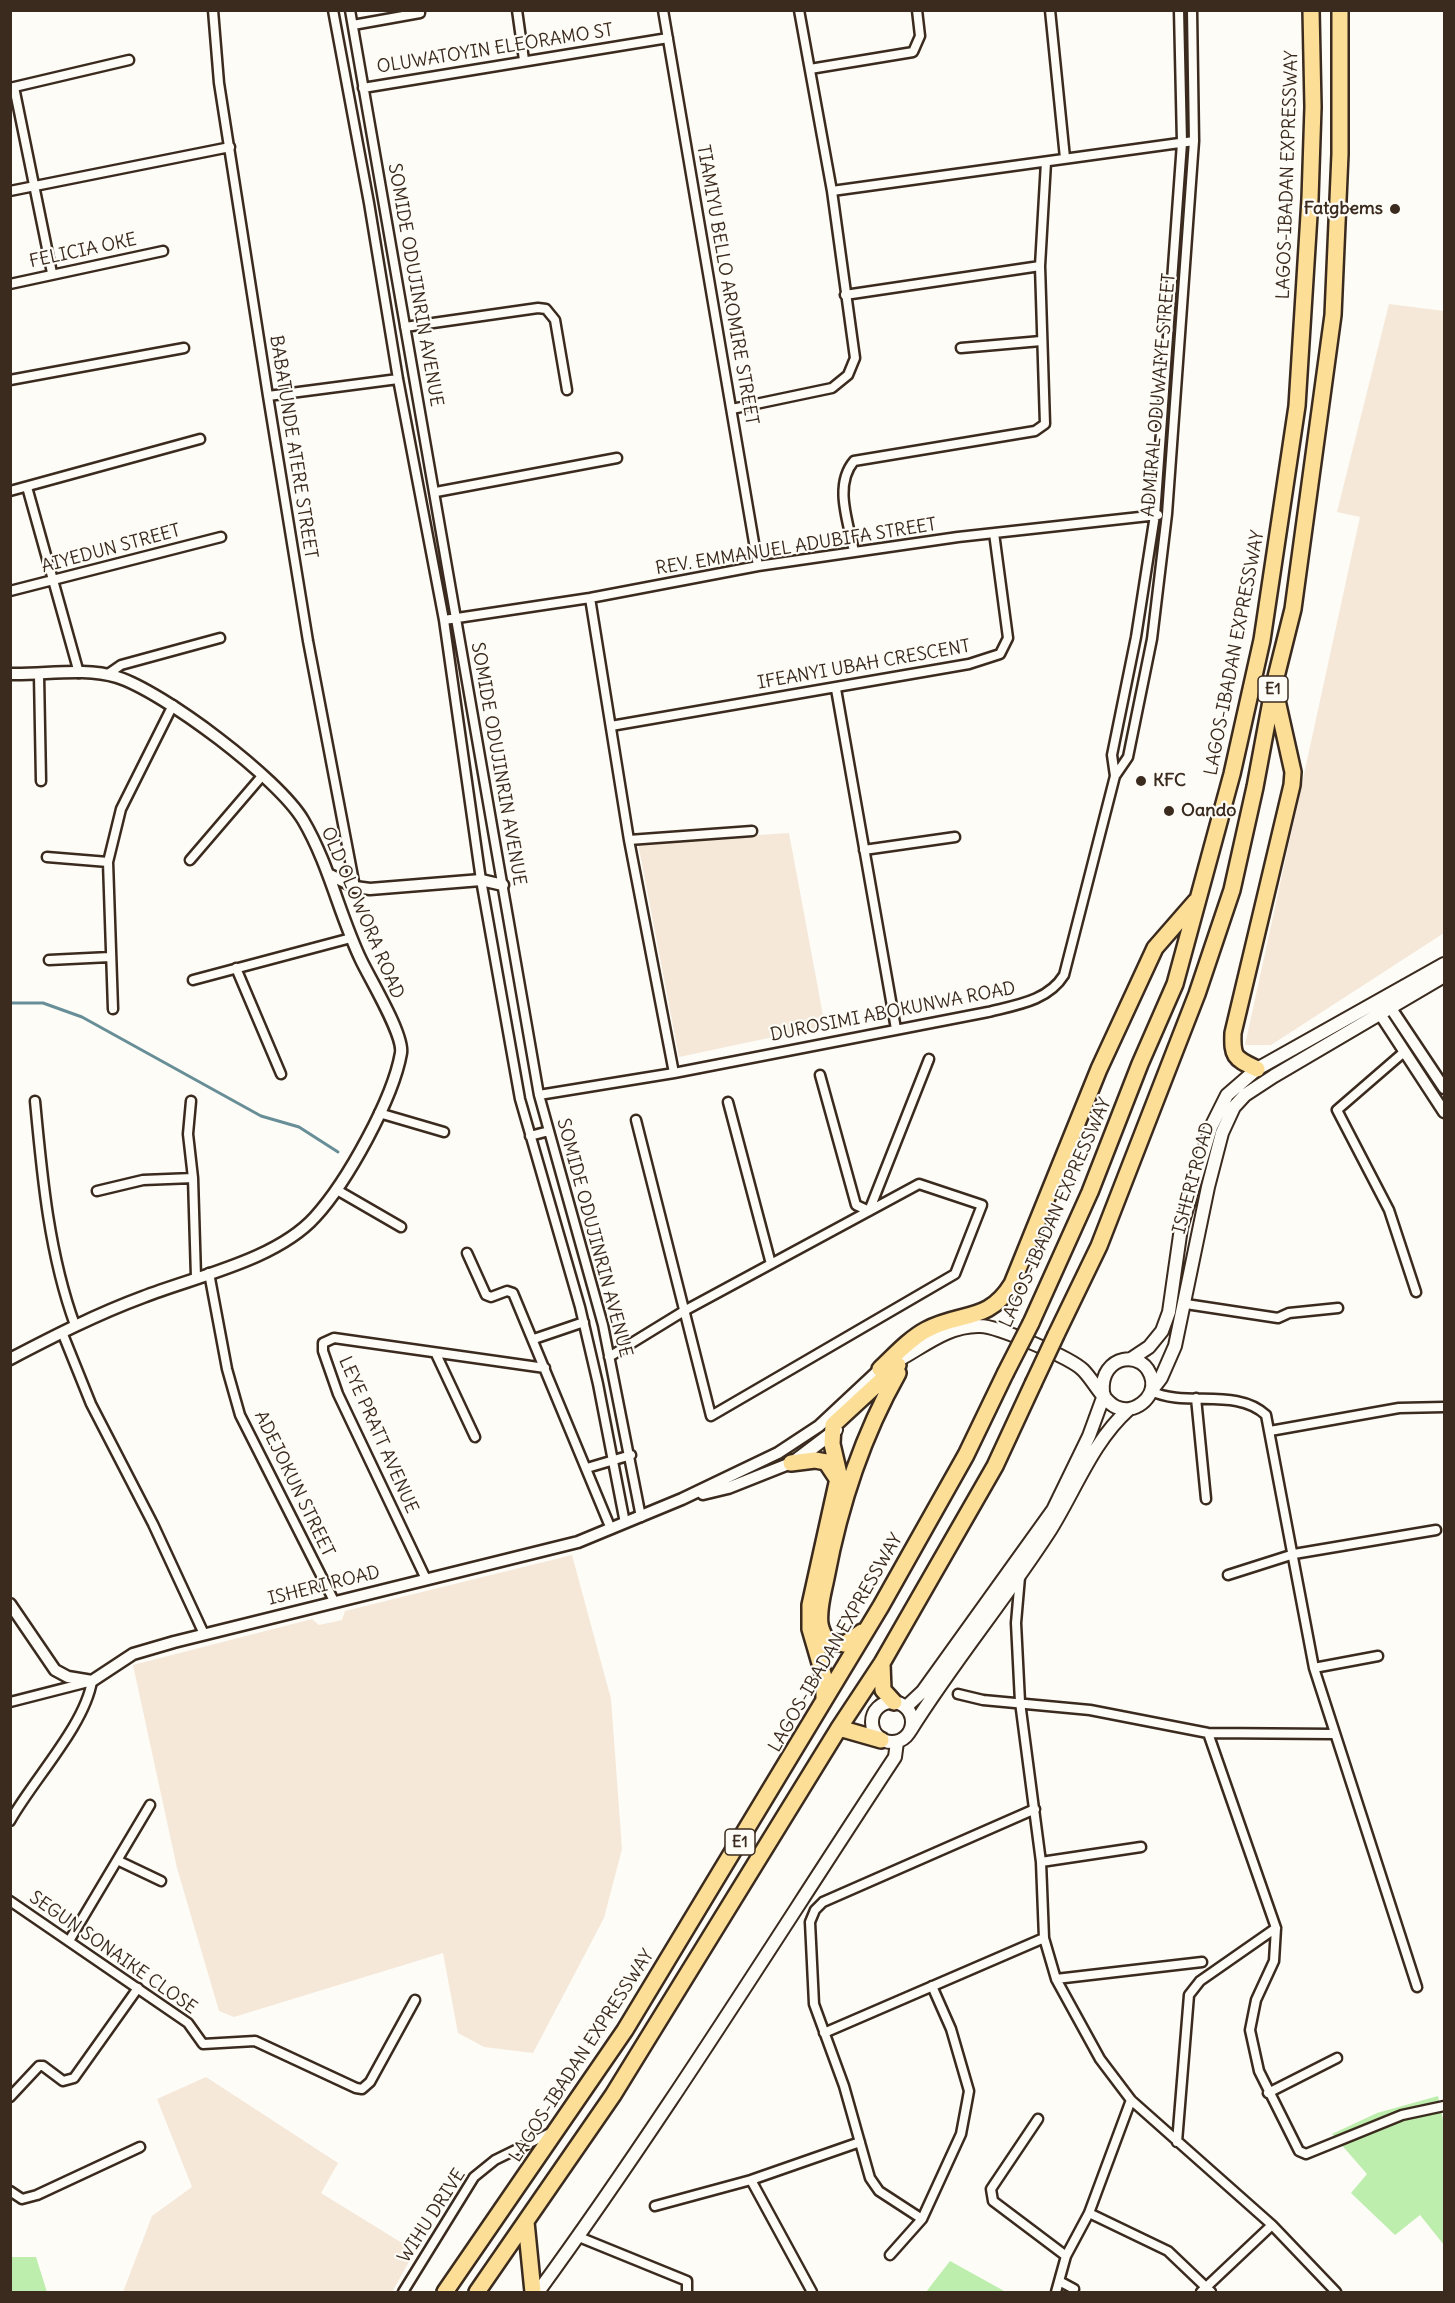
<!DOCTYPE html>
<style>
body{margin:0}
#map{position:relative;width:1455px;height:2303px;overflow:hidden;background:#fdfcf7;font-family:Delius,sans-serif}
canvas{display:block}
.frame{position:absolute;inset:0;border:12px solid #3b2a1e;pointer-events:none}
</style>
<div id="map">
<canvas width="1455" height="2303"></canvas>
<div class="frame"></div>
</div>
<script>
const c = document.querySelector('canvas').getContext('2d');
c.lineJoin = 'round';
function fill(path, color) {
  c.fillStyle = color;
  c.fill(path, 'evenodd');
}
function trace(path, color, width, dash) {
  c.strokeStyle = color;
  c.lineWidth = width;
  c.lineCap = dash ? 'butt' : 'round';
  c.setLineDash(dash || []);
  c.stroke(path);
}
function drawText(font, color, halo, rows, align = 'center') {
  c.font = font + ' Delius,sans-serif';
  c.lineWidth = 4.5;
  c.setLineDash([]);
  c.textBaseline = 'middle';
  c.strokeStyle = halo;
  c.fillStyle = color;
  for (const [text, x, y, turn = 0] of rows) {
    c.save();
    c.translate(x, y);
    c.rotate((+turn || 0) * Math.PI / 180);
    c.textAlign = isNaN(turn) ? turn : align;
    if (halo) c.strokeText(text, 0, 0);
    c.fillText(text, 0, 0);
    c.restore();
  }
}
fill(new Path2D(`
 M 1389,304 L 1444,311 L 1444,933 L 1271,1045 L 1245,1045 L 1360,517 L 1337,512 Z
 M 789,833 L 825,1026 L 679,1057 L 638,843 Z
 M 572,1555 L 611,1699 L 622,1849 L 604,1918 L 533,2053 L 484,2047 L 458,2033 L 443,1953 L 234,2017 L 219,2011 L 177,1868 L 133,1665 L 312,1619 L 319,1625 L 342,1620 L 345,1611 Z
 M 206,2077 L 338,2163 L 321,2193 L 415,2251 L 392,2292 L 123,2292 L 152,2216 L 192,2187 L 157,2099 Z`), '#f5e8d9');
fill(new Path2D(`
 M 1438,2096 L 1444,2124 L 1444,2245 L 1420,2215 L 1395,2235 L 1351,2193 L 1367,2174 L 1332,2134 L 1377,2113 Z
 M 11,2257 L 36,2257 L 47,2292 L 11,2292 Z
 M 950,2261 L 1006,2292 L 926,2292 Z`), '#bdeead');
trace(new Path2D(`
 M 10,1003 L 43,1003 L 82,1017 L 261,1116 L 299,1127 L 338,1152`), '#688e97', 3);
const minor = new Path2D(`
 M 213,10 L 219,83 L 268,396 L 308,641 L 355,887
 M 333,10 L 369,203 L 398,379 L 444,620 L 481,880 L 520,1099 L 580,1307 L 598,1384 L 625,1523
 M 350,10 L 539,1095 L 603,1325 L 641,1517
 M 517,10 L 524,60
 M 663,10 L 758,566
 M 1050,10 L 1065,158
 M 353,25 L 420,13
 M 810,69 L 913,52 L 920,36 L 917,10
 M 14,87 L 52,273
 M 10,88 L 129,60
 M 363,88 L 668,38
 M 10,191 L 230,147
 M 832,191 L 1194,141
 M 10,284 L 163,251
 M 845,295 L 1040,266
 M 405,327 L 538,308 L 546,309 L 555,320 L 567,390
 M 961,348 L 1041,341
 M 10,380 L 184,348
 M 268,396 L 398,379
 M 732,409 L 832,388 L 848,375 L 855,358 L 832,191 L 799,10
 M 27,487 L 79,673
 M 10,491 L 200,439
 M 436,492 L 617,458
 M 854,552 C 849,523 833,486 854,461 L 1035,431 L 1045,424 L 1040,266 L 1046,162
 M 10,591 L 221,537
 M 590,598 L 629,840 L 674,1073
 M 444,620 L 590,598 L 758,566 L 958,537 L 1158,515
 M 108,674 L 121,665 L 220,638
 M 39,675 L 41,781
 M 836,689 L 896,1029
 M 611,726 L 969,664 L 1000,654 L 1008,638 L 994,533
 M 1115,776 L 1128,757 L 1152,639 L 1167,514 L 1194,141 L 1192,10
 M 629,840 L 752,831
 M 864,850 L 955,837
 M 47,857 L 108,862
 M 190,860 L 262,776
 M 49,960 L 110,957
 M 236,968 L 281,1074
 M 193,980 L 351,938
 M 113,1009 L 108,862 L 121,809 L 173,705
 M 1404,1052 L 1337,1110 L 1389,1210 L 1416,1292
 M 820,1075 L 856,1205 L 869,1211 L 929,1059
 M 539,1095 L 674,1073 L 988,1012 C 1016,1005 1048,1001 1064,975 L 1115,776 L 1112,755 L 1136,637 L 1155,515 L 1182,143 L 1179,10
 M 35,1101 C 42,1176 49,1254 75,1325
 M 191,1101 L 188,1134 L 193,1178 L 196,1277
 M 728,1102 L 771,1264
 M 379,1113 L 444,1132
 M 530,1136 L 549,1131
 M 337,1190 L 401,1227
 M 97,1191 L 143,1180 L 193,1178
 M 467,1253 L 486,1295 L 491,1297 L 507,1291 L 513,1293 L 611,1529
 M 209,1273 L 227,1369 L 240,1415 L 334,1601
 M 1186,1304 L 1278,1318 L 1289,1313 L 1338,1308
 M 62,1332 L 91,1404 L 153,1524 L 204,1634
 M 534,1339 L 584,1322
 M 436,1354 L 475,1437
 M 609,1357 L 684,1311 L 919,1184 L 982,1205 L 955,1274 L 711,1416 L 636,1120
 M 1151,1391 C 1186,1408 1236,1387 1266,1415 L 1314,1668 L 1417,1987
 M 1196,1398 L 1206,1499
 M 1270,1431 L 1399,1408 L 1444,1407
 M 587,1468 L 631,1455
 M 1228,1575 L 1294,1554 L 1436,1530
 M 1020,1577 L 1016,1623 L 1020,1702 L 1041,1862 L 1044,1938 L 1056,1979 L 1100,2059 L 1131,2100 L 1272,2225 L 1336,2292
 M 426,1579 L 338,1394 L 323,1351 L 323,1343 L 334,1338 L 545,1368
 M 1314,1668 L 1378,1656
 M 958,1694 L 983,1700 L 1090,1710 L 1208,1733 L 1334,1734
 M 10,1702 L 92,1681 C 85,1725 33,1780 10,1821
 M 1208,1733 L 1276,1928 L 1274,1961 L 1256,2000 L 1250,2030 L 1259,2071 L 1299,2151 L 1306,2154 L 1402,2115 L 1444,2106
 M 119,1861 L 161,1881
 M 1041,1862 L 1141,1847
 M 10,1901 L 188,2023 L 203,2044 L 255,2041 L 356,2088 L 362,2089 L 370,2082 L 415,2000
 M 69,1941 L 150,1805
 M 1056,1979 L 1202,1962
 M 824,2033 L 1044,1938
 M 1268,2093 L 1337,2058
 M 10,2097 L 39,2066 L 43,2066 L 63,2081 L 74,2078 L 138,1988
 M 1038,2119 L 991,2189 L 993,2201 L 1066,2256
 M 1177,2142 L 1189,1995 L 1200,1981 L 1276,1928
 M 751,2180 L 812,2292
 M 10,2191 L 22,2199 L 37,2195 L 140,2147
 M 655,2206 L 751,2180 L 860,2142
 M 1089,2213 L 1168,2251 L 1211,2292
 M 922,2219 L 879,2191 L 870,2178 L 844,2086 L 814,2004 L 810,1922 L 815,1910 L 823,1902 L 1035,1809
 M 579,2237 L 687,2281 L 687,2292
 M 890,2255 L 922,2219 L 961,2134 L 967,2102 L 969,2091 L 951,2029 L 932,1986
 M 1061,2282 L 1074,2289
 M 403,2292 L 474,2177 L 495,2160 L 552,2132
 M 1056,2292 L 1066,2256 L 1089,2213 L 1131,2100
 M 1201,2292 L 1272,2225`);
const tertiary = new Path2D(`
 M 10,674 C 45,675 84,667 117,677 C 164,692 278,778 303,820 C 329,864 339,914 361,960 C 370,979 404,1035 401,1053 C 393,1099 347,1182 315,1217 C 276,1260 197,1276 143,1297 C 97,1314 54,1336 10,1359
 M 330,875 L 355,887 L 370,889 L 481,880 L 503,885
 M 1390,1007 L 1444,1088
 M 1380,1014 L 1444,1112
 M 703,1494 L 728,1488 L 791,1463
 M 10,1604 L 55,1670 L 68,1677 L 92,1681 L 133,1654 L 174,1642 L 578,1542 L 682,1499 L 778,1453 L 819,1426 L 880,1369`);
const secondary = new Path2D(`
 M 1131,1359 L 1149,1347 L 1162,1331 L 1169,1312 L 1181,1228 L 1211,1127 L 1227,1095 L 1257,1069 L 1444,964
 M 889,1365 C 919,1351 945,1325 980,1326 C 997,1326 1071,1358 1083,1370 C 1094,1381 1103,1401 1116,1407 C 1134,1415 1155,1398 1152,1380 C 1145,1347 1099,1355 1103,1392
 M 1151,1391 L 1161,1378 L 1175,1346 L 1208,1187 L 1222,1133 L 1234,1107 L 1245,1095 L 1274,1076 L 1444,976
 M 795,1461 L 836,1430
 M872 1722a20 20 0 1 1 40 0a20 20 0 1 1-40 0Z
 M 906,1707 L 923,1691 L 1053,1510 L 1089,1436 L 1104,1395
 M 910,1731 C 953,1662 1005,1600 1049,1532 C 1075,1491 1092,1442 1129,1409
 M 538,2292 C 664,2119 777,1936 895,1757 L 897,1742`);
const motorway = new Path2D(`
 M 1257,1069 C 1235,1058 1232,1058 1233,1033 L 1292,785 L 1293,772 L 1276,696
 M 1031,1323 L 1090,1192 L 1140,1064 L 1175,984 L 1232,774 L 1262,640 L 1297,406 L 1310,199 L 1313,107 L 1311,10
 M 1056,1335 L 1099,1246 L 1197,994 L 1232,890 L 1255,787 L 1274,685 L 1293,609 L 1333,315 L 1340,154 L 1340,10
 M 880,1369 C 894,1356 909,1339 926,1330 C 962,1311 988,1323 1012,1284 L 1099,1069 L 1155,948 L 1196,901
 M 791,1463 L 815,1460 L 826,1462 L 836,1477
 M 862,1632 L 845,1644 L 827,1641 C 824,1636 821,1630 820,1624 C 818,1609 823,1593 826,1578 C 839,1508 863,1435 898,1373
 M 882,1664 L 883,1690 L 894,1702
 M 824,1699 L 824,1677 L 810,1629 L 810,1605 L 839,1474 L 832,1444 L 833,1425 L 898,1365
 M 839,1728 L 881,1740
 M 526,2222 L 533,2292
 M 445,2292 L 625,2030 L 881,1606 L 966,1455 L 1005,1374
 M 477,2292 L 613,2095 L 839,1728 L 882,1663 L 995,1466 L 1033,1384`);
trace(minor, '#3b2a1e', 13);
trace(tertiary, '#3b2a1e', 15);
trace(secondary, '#3b2a1e', 16);
trace(motorway, '#3b2a1e', 20);
trace(minor, '#fdfcf7', 8);
trace(tertiary, '#fdfcf7', 10);
trace(secondary, '#fdfcf7', 12);
trace(motorway, '#fcde96', 15);
const motorwayBridge = new Path2D(`
 M 1005,1374 L 1031,1323
 M 1033,1384 L 1056,1335`);
trace(motorwayBridge, '#3b2a1e', 20, []);
trace(motorwayBridge, '#fcde96', 15);
for (const [x, y, r, color] of [
 [1395,209,6,"#3b2a1e"],
 [1141,781,6,"#3b2a1e"],
 [1169,811,6,"#3b2a1e"]
]) {
  const dot = new Path2D();
  dot.arc(x, y, r, 0, 2 * Math.PI);
  c.fillStyle = color;
  c.fill(dot);
  trace(dot, '#fdfcf7', 2);
}
for (const [x, y, w] of [
 [1273,689,30],
 [740,1842,30]
]) {
  const box = new Path2D();
  box.roundRect(x - w / 2, y - 13, w, 26, 4.5);
  c.fillStyle = '#fdfcf7';
  c.fill(box);
  trace(box, '#3b2a1e', 1.5);
}
drawText('bold 16px', '#3b2a1e', null, [
 ["E1",1273,689],
 ["E1",740,1842]
]);
drawText('18px', '#3b2a1e', '#fdfcf7', [
 ["OLUWATOYIN ELEORAMO ST",495,49,-9],
 ["LAGOS-IBADAN EXPRESSWAY",1288,175,-88],
 ["FELICIA OKE",83,251,-12],
 ["SOMIDE ODUJINRIN AVENUE",415,285,80],
 ["TIAMIYU BELLO AROMIRE STREET",727,285,80],
 ["ADMIRAL ODUWAIYE STREET",1159,395,-85],
 ["BABATUNDE ATERE STREET",293,447,81],
 ["REV. EMMANUEL ADUBIFA STREET",796,547,-9],
 ["AIYEDUN STREET",111,549,-15],
 ["LAGOS-IBADAN EXPRESSWAY",1235,653,-79],
 ["IFEANYI UBAH CRESCENT",864,665,-10],
 ["SOMIDE ODUJINRIN AVENUE",498,764,80],
 ["OLD OLOWORA ROAD",362,913,67],
 ["DUROSIMI ABOKUNWA ROAD",893,1012,-11],
 ["ISHERI ROAD",1194,1178,-75],
 ["LAGOS-IBADAN EXPRESSWAY",1056,1213,-66],
 ["SOMIDE ODUJINRIN AVENUE",594,1238,75],
 ["LEYE PRATT AVENUE",378,1435,66],
 ["ADEJOKUN STREET",294,1484,64],
 ["ISHERI ROAD",324,1586,-14],
 ["LAGOS-IBADAN EXPRESSWAY",836,1643,-60],
 ["SEGUN SONAIKE CLOSE",113,1953,35],
 ["LAGOS-IBADAN EXPRESSWAY",582,2056,-57],
 ["WIHU DRIVE",432,2216,-57]
]);
drawText('bold 18px', '#3b2a1e', '#fdfcf7', [
 ["Fatgbems",1383,209,"right"],
 ["KFC",1153,781],
 ["Oando",1181,811]
], 'left');
</script>
